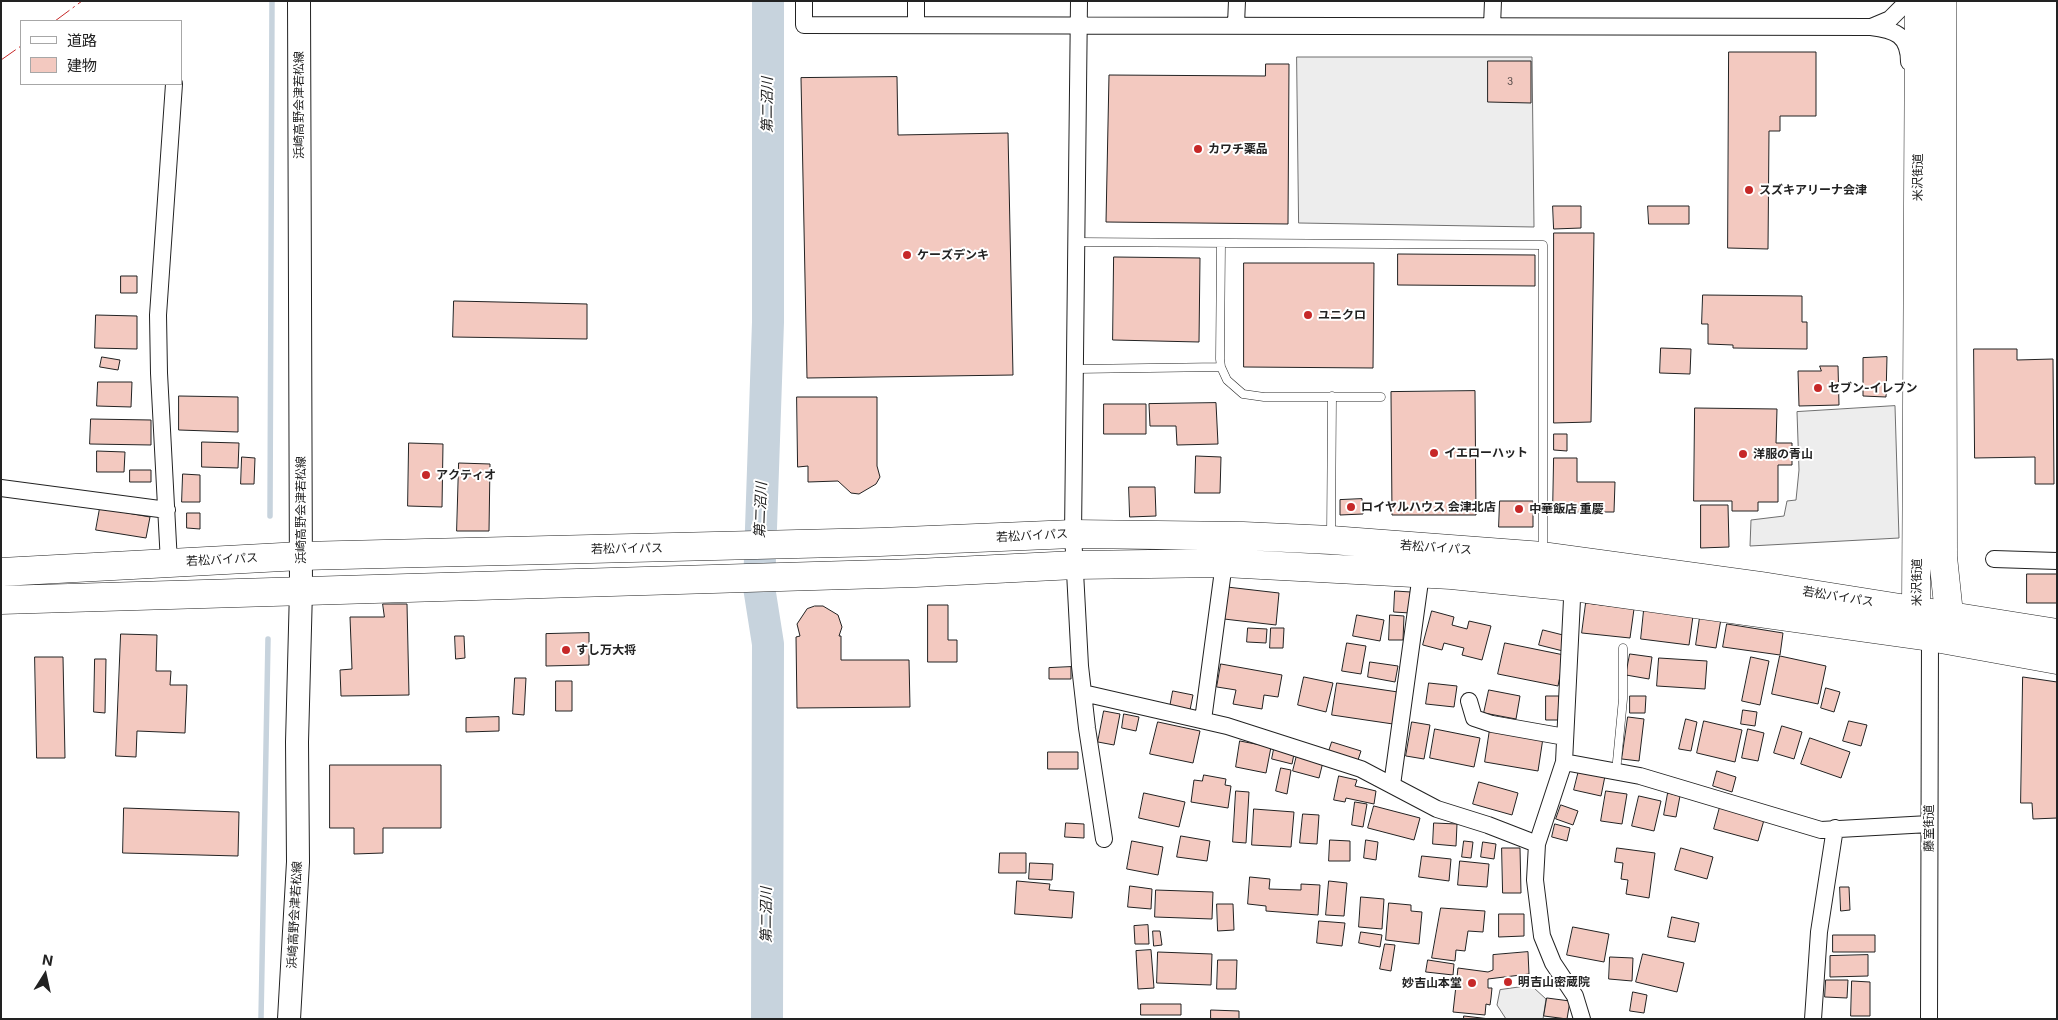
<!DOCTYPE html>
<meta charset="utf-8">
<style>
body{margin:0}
#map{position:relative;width:2058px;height:1020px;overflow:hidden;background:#fff;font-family:Inter,"Noto Sans JP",sans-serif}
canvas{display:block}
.frame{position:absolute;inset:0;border:2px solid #222;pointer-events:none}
.legend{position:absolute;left:20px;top:20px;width:162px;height:65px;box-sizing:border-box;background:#fff;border:1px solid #a7a7a7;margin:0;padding:6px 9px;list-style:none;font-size:15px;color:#222}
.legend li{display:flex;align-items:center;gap:10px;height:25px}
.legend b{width:25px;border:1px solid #a7a7a7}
.north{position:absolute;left:20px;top:950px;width:50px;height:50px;-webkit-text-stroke:4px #fff;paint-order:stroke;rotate:10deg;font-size:14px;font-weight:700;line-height:20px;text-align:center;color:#222}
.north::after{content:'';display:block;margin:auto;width:18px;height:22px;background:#222;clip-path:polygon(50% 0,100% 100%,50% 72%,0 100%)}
</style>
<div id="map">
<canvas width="2058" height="1020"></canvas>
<div class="frame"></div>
<ul class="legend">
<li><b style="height:6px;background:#fff"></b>道路</li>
<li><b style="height:14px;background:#f3c9c0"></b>建物</li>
</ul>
<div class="north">N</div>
</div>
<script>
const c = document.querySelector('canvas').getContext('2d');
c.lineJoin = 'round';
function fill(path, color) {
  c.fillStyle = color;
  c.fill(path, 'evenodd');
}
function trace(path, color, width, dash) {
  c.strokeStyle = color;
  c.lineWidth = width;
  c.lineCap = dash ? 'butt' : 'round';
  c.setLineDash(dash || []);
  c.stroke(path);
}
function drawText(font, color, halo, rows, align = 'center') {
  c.font = font + ' Inter,"Noto Sans JP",sans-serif';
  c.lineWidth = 4;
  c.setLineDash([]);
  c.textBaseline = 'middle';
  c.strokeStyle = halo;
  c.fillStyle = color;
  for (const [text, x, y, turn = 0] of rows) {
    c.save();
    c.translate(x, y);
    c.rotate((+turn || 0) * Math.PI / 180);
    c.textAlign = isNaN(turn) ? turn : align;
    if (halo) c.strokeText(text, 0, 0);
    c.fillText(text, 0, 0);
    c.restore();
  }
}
const parking = new Path2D(`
 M 1297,57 L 1532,57 L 1534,227 L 1299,223 Z
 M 1895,406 L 1899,538 L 1750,546 L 1751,520 L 1784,516 L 1787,501 L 1796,500 L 1799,470 L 1797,412 Z
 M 1527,986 L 1534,988 L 1546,999 L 1543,1019 L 1506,1019 L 1497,1005 L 1500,990 Z`);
fill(parking, '#ededed');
trace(parking, '#6f6f6f', 1);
trace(new Path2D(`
 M 270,516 L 272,1
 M 261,1019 L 268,639`), '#c7d3dd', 5.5);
trace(new Path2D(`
 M 767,1019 L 768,644 L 759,587 L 768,322 L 768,1`), '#c7d3dd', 32);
const building = new Path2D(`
 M 1729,52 L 1816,52 L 1816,116 L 1780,116 L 1780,131 L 1769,131 L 1768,249 L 1728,248 Z
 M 1488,61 L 1531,61 L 1531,103 L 1488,102 Z
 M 1266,64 L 1289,64 L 1288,224 L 1106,222 L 1109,75 L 1265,76 Z
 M 897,77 L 898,135 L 1008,133 L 1013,375 L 807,378 L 801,78 Z
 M 1553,206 L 1581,206 L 1581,228 L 1554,229 Z
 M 1648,206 L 1689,206 L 1689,224 L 1649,224 Z
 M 1554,233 L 1594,233 L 1591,422 L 1554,423 Z
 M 1398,254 L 1535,255 L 1535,286 L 1398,285 Z
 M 1114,257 L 1200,258 L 1199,342 L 1113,340 Z
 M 1244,263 L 1374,263 L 1373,368 L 1244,367 Z
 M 121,276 L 137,276 L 137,293 L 121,293 Z
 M 1703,295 L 1802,296 L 1802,322 L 1807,322 L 1807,349 L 1733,348 L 1733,345 L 1708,344 L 1708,324 L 1702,324 Z
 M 454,301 L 587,304 L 587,339 L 453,337 Z
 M 96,315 L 137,316 L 137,349 L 95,348 Z
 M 1661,348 L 1691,349 L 1690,374 L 1660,373 Z
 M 1974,349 L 2017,349 L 2017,360 L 2053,359 L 2054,484 L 2035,484 L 2035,457 L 1975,458 Z
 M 102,357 L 120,360 L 118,370 L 100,367 Z
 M 1887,357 L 1886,397 L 1863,396 L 1863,358 Z
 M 1820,366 L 1838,366 L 1839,405 L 1799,406 L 1798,371 L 1821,371 Z
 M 98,382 L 132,382 L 131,407 L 97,406 Z
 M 1475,391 L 1476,515 L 1392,515 L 1391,392 Z
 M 179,396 L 238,397 L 238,432 L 179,430 Z
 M 797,397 L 877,397 L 877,466 L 880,477 L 876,484 L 859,494 L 851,493 L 838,481 L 808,482 L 808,466 L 798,467 Z
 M 1216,403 L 1218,444 L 1177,445 L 1176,426 L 1150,426 L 1149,404 Z
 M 1104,404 L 1146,404 L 1146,434 L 1104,434 Z
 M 1695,408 L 1777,409 L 1776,443 L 1792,443 L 1792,465 L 1778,465 L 1778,502 L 1758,502 L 1758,511 L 1732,511 L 1732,501 L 1694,501 Z
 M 91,419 L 151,420 L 151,445 L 90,444 Z
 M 1554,434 L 1567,434 L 1567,451 L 1554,450 Z
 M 202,442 L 239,443 L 238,468 L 202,467 Z
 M 409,443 L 443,444 L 442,507 L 408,506 Z
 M 97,451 L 125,452 L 124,472 L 97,472 Z
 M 1196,456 L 1221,457 L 1220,493 L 1195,493 Z
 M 242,457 L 255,458 L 254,484 L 241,484 Z
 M 1554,458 L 1577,458 L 1577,482 L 1615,482 L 1614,512 L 1553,512 Z
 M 459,463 L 490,464 L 489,531 L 457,531 Z
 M 130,470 L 151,470 L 151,482 L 130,482 Z
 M 183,474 L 200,475 L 200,502 L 182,502 Z
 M 1129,487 L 1155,487 L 1156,516 L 1130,517 Z
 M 1362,499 L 1363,514 L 1340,515 L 1340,500 Z
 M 1500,501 L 1533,501 L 1533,527 L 1499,527 Z
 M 1701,505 L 1728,505 L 1729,547 L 1701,548 Z
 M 100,508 L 150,517 L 146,538 L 96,530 Z
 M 187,513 L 200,513 L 200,529 L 187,528 Z
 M 2027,574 L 2057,574 L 2057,603 L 2027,603 Z
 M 1227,587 L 1279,593 L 1276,625 L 1224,619 Z
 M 1395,591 L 1411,592 L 1410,613 L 1394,612 Z
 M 1586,603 L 1634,609 L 1630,638 L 1582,633 Z
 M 383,604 L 407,604 L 409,695 L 341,696 L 340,670 L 352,669 L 350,617 L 384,617 Z
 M 928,605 L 948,605 L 948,640 L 957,640 L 957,662 L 928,662 Z
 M 815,606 L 823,606 L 838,615 L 842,627 L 839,636 L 841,636 L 841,660 L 909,660 L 910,707 L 797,708 L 796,637 L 800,636 L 797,624 L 807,609 Z
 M 1644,610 L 1693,616 L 1689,645 L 1641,639 Z
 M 1432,611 L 1454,617 L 1452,625 L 1467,629 L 1469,621 L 1491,626 L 1482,660 L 1462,655 L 1464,648 L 1444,643 L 1442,650 L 1423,645 Z
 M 1357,615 L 1384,620 L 1380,641 L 1353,636 Z
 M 1390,615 L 1404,616 L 1403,640 L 1389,640 Z
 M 1700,617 L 1721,619 L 1716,648 L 1696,645 Z
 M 1727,624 L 1783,633 L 1780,655 L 1723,647 Z
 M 1248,628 L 1267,629 L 1266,643 L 1247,642 Z
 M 1271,628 L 1284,628 L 1283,648 L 1270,648 Z
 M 1543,630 L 1567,636 L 1563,651 L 1539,645 Z
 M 589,633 L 589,665 L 546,666 L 546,634 Z
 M 121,634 L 157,635 L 156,671 L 171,671 L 170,685 L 187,685 L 185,733 L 137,731 L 136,757 L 116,756 Z
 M 455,636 L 464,636 L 465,658 L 456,659 Z
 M 1347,643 L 1366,646 L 1361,674 L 1342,671 Z
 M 1505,643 L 1564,655 L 1558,686 L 1498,674 Z
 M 1630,654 L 1652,657 L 1649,679 L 1626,675 Z
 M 1780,656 L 1826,666 L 1818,704 L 1772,694 Z
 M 35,657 L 63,657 L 65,758 L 37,758 Z
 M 1751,657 L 1769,661 L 1760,705 L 1742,701 Z
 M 1659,658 L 1707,661 L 1705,689 L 1657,686 Z
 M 95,659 L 106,659 L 105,713 L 94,712 Z
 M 1370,662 L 1398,666 L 1395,682 L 1368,677 Z
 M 1221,664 L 1282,675 L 1278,697 L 1264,695 L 1262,709 L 1233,704 L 1236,690 L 1217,687 Z
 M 1071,667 L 1071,679 L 1049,679 L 1049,668 Z
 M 1304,677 L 1333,683 L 1326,712 L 1298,705 Z
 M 2023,677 L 2057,682 L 2057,818 L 2033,819 L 2032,803 L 2021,803 Z
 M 515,678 L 526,678 L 524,715 L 513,714 Z
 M 556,681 L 572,681 L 572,711 L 556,711 Z
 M 1337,683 L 1398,692 L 1393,724 L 1332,715 Z
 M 1429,683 L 1457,686 L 1454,707 L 1426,704 Z
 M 1826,688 L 1840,692 L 1834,712 L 1821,708 Z
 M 1489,690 L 1520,696 L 1516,719 L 1484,713 Z
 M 1173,691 L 1193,695 L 1190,710 L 1170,707 Z
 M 1546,696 L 1559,696 L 1558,720 L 1546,720 Z
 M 1630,696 L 1646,696 L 1645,713 L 1630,713 Z
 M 1743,710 L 1757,712 L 1755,726 L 1741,724 Z
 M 1104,711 L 1120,714 L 1114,745 L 1098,742 Z
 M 1124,714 L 1139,717 L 1136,731 L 1122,728 Z
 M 499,717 L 499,731 L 466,732 L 466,718 Z
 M 1628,717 L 1644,719 L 1639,761 L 1622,759 Z
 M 1686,719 L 1697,722 L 1691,751 L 1679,749 Z
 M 1704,721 L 1742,730 L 1735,762 L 1697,753 Z
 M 1849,721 L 1867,725 L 1861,746 L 1843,741 Z
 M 1158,722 L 1200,731 L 1193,763 L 1150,754 Z
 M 1412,722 L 1430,725 L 1424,759 L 1406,756 Z
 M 1782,726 L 1802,732 L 1794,759 L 1774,753 Z
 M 1435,729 L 1480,738 L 1474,767 L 1430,758 Z
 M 1490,729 L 1543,738 L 1538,771 L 1485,762 Z
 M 1748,729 L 1764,733 L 1758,761 L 1742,758 Z
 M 1810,738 L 1850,752 L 1841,778 L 1801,764 Z
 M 1240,741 L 1271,747 L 1266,773 L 1236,767 Z
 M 1332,742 L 1361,751 L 1357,763 L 1328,754 Z
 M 1274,749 L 1294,754 L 1292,764 L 1272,759 Z
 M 1048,752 L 1078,752 L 1078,769 L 1048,769 Z
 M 1297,755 L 1323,762 L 1319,778 L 1293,771 Z
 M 330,765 L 441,765 L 441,828 L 383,828 L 383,853 L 354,854 L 354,828 L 330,828 Z
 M 1281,768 L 1291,770 L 1287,794 L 1276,791 Z
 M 1579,770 L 1605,776 L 1601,796 L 1574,790 Z
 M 1717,771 L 1736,777 L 1732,792 L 1713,786 Z
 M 1204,775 L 1226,779 L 1225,785 L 1231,786 L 1228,808 L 1191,802 L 1194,780 L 1202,781 Z
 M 1339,776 L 1357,780 L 1355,786 L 1376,791 L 1374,804 L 1346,798 L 1345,802 L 1334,800 Z
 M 1479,782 L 1518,793 L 1512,815 L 1473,804 Z
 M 1236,791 L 1249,792 L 1246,843 L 1233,842 Z
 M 1606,791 L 1627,794 L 1622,824 L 1601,821 Z
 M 1144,793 L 1185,802 L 1179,827 L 1139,818 Z
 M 1668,793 L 1680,796 L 1676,817 L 1664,815 Z
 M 1639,796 L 1661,801 L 1654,831 L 1632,826 Z
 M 1355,802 L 1367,804 L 1363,827 L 1352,825 Z
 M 1561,805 L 1578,811 L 1573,825 L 1556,819 Z
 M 1374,806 L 1420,818 L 1414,840 L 1368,828 Z
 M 1720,807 L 1764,820 L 1758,841 L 1714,829 Z
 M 124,808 L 239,812 L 238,856 L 123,853 Z
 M 1254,809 L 1294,812 L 1291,847 L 1252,845 Z
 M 1303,814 L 1319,815 L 1317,844 L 1300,843 Z
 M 1066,823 L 1084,824 L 1084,838 L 1065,837 Z
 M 1434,823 L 1457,824 L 1456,846 L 1433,844 Z
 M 1555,824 L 1570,828 L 1567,841 L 1552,837 Z
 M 1181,836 L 1210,841 L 1207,861 L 1177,857 Z
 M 1330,840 L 1350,841 L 1350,861 L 1329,861 Z
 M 1366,840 L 1378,842 L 1376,860 L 1364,858 Z
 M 1132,841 L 1163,847 L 1158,875 L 1127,869 Z
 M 1464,841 L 1473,842 L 1471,858 L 1462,857 Z
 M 1483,842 L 1496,844 L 1494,859 L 1481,857 Z
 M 1502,848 L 1520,848 L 1521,893 L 1503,893 Z
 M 1617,848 L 1655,853 L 1649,898 L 1626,894 L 1628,880 L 1621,879 L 1623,863 L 1615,862 Z
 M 1681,848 L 1713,857 L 1707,879 L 1675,870 Z
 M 1000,853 L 1026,853 L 1026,873 L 999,873 Z
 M 1422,856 L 1451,859 L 1449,881 L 1419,877 Z
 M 1460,861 L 1489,864 L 1487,887 L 1458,885 Z
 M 1030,863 L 1053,864 L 1052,880 L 1029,879 Z
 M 1250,877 L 1270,879 L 1269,889 L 1301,890 L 1301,884 L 1320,885 L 1318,915 L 1266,911 L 1266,906 L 1248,904 Z
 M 1017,881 L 1050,884 L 1049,890 L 1074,892 L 1072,918 L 1015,914 Z
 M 1329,881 L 1347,883 L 1344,916 L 1326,915 Z
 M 1130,886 L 1152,889 L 1151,909 L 1128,907 Z
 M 1840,887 L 1849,887 L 1850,910 L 1841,911 Z
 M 1156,890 L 1213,892 L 1212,919 L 1155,917 Z
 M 1361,897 L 1384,899 L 1382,929 L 1359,927 Z
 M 1389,903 L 1411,905 L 1411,911 L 1422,912 L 1419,944 L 1386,940 Z
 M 1217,904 L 1233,904 L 1234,930 L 1218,931 Z
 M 1441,908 L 1485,911 L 1483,932 L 1468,931 L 1465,951 L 1456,950 L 1455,961 L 1432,958 Z
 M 1499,914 L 1524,914 L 1524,936 L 1499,937 Z
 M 1672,917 L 1699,923 L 1695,942 L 1668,937 Z
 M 1319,921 L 1345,923 L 1342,946 L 1317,943 Z
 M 1148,925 L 1149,944 L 1135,944 L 1134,926 Z
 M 1573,927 L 1609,934 L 1604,962 L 1567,955 Z
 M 1153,931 L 1160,931 L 1162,945 L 1154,946 Z
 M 1361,932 L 1382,935 L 1380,947 L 1359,943 Z
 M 1833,935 L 1875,935 L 1875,952 L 1833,952 Z
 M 1385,944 L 1395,945 L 1391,971 L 1380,969 Z
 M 1151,950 L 1154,988 L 1138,989 L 1136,951 Z
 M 1158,952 L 1212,954 L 1211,985 L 1157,983 Z
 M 1528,952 L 1529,974 L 1488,979 L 1488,988 L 1492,988 L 1491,998 L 1490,1005 L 1486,1004 L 1485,1015 L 1453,1012 L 1458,968 L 1488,972 L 1493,970 L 1493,955 Z
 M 1643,954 L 1684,963 L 1677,992 L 1636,982 Z
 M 1868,955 L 1868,976 L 1830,977 L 1830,956 Z
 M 1610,957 L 1633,958 L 1632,981 L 1609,979 Z
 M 1218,960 L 1237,960 L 1236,989 L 1217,989 Z
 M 1428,960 L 1454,964 L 1453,975 L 1426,972 Z
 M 1826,980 L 1848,980 L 1847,998 L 1825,997 Z
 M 1852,981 L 1870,982 L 1870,1016 L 1851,1016 Z
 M 1633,992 L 1647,995 L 1644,1013 L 1630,1011 Z
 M 1547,998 L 1570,1001 L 1567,1019 L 1544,1016 Z
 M 1141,1004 L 1181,1004 L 1181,1015 L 1141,1015 Z
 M 1211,1010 L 1239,1011 L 1239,1019 L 1211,1019 Z
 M 1464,1016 L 1490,1019 L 1464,1019 Z`);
fill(building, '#f3c9c0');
trace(building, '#222', 1);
const lane = new Path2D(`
 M 1076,242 L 1543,245 L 1543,551
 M 1221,243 L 1220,359 L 1221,367 L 1227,380 L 1243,394 L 1264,397 L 1381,397
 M 1076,369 L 1221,367
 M 1331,537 L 1332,396
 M 1616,772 L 1623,699 L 1623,648`);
const street = new Path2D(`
 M 804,1 L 804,25 L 1871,27 C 1895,30 1909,35 1909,62
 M 1079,1 L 1073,534 L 1080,666 L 1087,728 L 1104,839
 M 1236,24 L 1237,1
 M 916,25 L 916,1
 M 1492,26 L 1493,1
 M 1871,27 L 1890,19 L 1908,1
 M 1,488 L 167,510
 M 1994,559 L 2057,561
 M 169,563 L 159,373 L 158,315 L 174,84
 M 1573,579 L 1564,762 L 1537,844 L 1535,880 L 1542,936 L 1553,963 L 1575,996 L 1582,1019
 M 1083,693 L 1227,726 L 1361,769 L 1437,809 L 1488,825 L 1537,844
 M 1469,701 L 1474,718 L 1492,724 L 1565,737
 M 1203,720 L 1224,563
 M 1564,762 L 1640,776 L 1821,830 L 1929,824
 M 1392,785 L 1421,574
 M 1813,1019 L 1819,932 L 1835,828
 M 1929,1019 L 1930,637`);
const secondary = new Path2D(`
 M 289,1019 L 298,862 L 297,742 L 301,590 L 299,1`);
const highway = new Path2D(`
 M 1919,1 L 1916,609 L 1924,625
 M 1,572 L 301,556 L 880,542 L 1073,534 L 1243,536 L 1331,540 L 1543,556 L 1762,586 L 2057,633
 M 1,600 L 916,573 L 1075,565 L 1224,563 L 1451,575 L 1572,587 L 1930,637 L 2057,660
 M 1938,628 L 1949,614 L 1943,557 L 1942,1`);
trace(lane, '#222', 9);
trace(street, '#222', 18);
trace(secondary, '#222', 24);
trace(highway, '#222', 29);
trace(lane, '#fff', 8);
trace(street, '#fff', 16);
trace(secondary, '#fff', 22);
trace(highway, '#fff', 28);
trace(new Path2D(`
 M 55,21 L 82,1
 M 1,60 L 21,46`), '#c62828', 1, [18, 4, 2.5, 4]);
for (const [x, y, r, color] of [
 [1198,149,5,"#c62828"],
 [1749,190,5,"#c62828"],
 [907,255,5,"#c62828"],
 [1308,315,5,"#c62828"],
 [1818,388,5,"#c62828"],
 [1434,453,5,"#c62828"],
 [1743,454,5,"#c62828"],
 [426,475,5,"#c62828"],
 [1351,507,5,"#c62828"],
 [1519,509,5,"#c62828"],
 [566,650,5,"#c62828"],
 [1508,982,5,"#c62828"],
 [1472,983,5,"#c62828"]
]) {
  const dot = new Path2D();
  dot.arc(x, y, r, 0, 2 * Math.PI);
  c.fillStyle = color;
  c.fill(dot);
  trace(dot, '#fff', 2);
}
drawText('10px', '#564c4a', null, [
 ["3",1510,82]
]);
drawText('12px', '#222', '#fff', [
 ["浜崎高野会津若松線",299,105,-90],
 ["米沢街道",1918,177,-90],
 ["浜崎高野会津若松線",301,510,-90],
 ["若松バイパス",1032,536,-3],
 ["若松バイパス",1436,548,4],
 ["若松バイパス",627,549,-1],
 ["若松バイパス",222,560,-3],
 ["米沢街道",1917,582,-90],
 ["若松バイパス",1838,597,9],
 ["藤室街道",1929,828,-90],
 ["浜崎高野会津若松線",295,915,-87]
]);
drawText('bold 12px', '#222', '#fff', [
 ["カワチ薬品",1208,149],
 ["スズキアリーナ会津",1759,190],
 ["ケーズデンキ",917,255],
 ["ユニクロ",1318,315],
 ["セブン-イレブン",1828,388],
 ["イエローハット",1444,453],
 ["洋服の青山",1753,454],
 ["アクティオ",436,475],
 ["ロイヤルハウス 会津北店",1361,507],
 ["中華飯店 重慶",1529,509],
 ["すし万大将",576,650],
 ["明吉山密蔵院",1518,982],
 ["妙吉山本堂",1462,983,"right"]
], 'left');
drawText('italic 14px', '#222', '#fff', [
 ["第二沼川",768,105,-90],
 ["第二沼川",761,510,-88],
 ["第二沼川",767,915,-90]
]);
</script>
